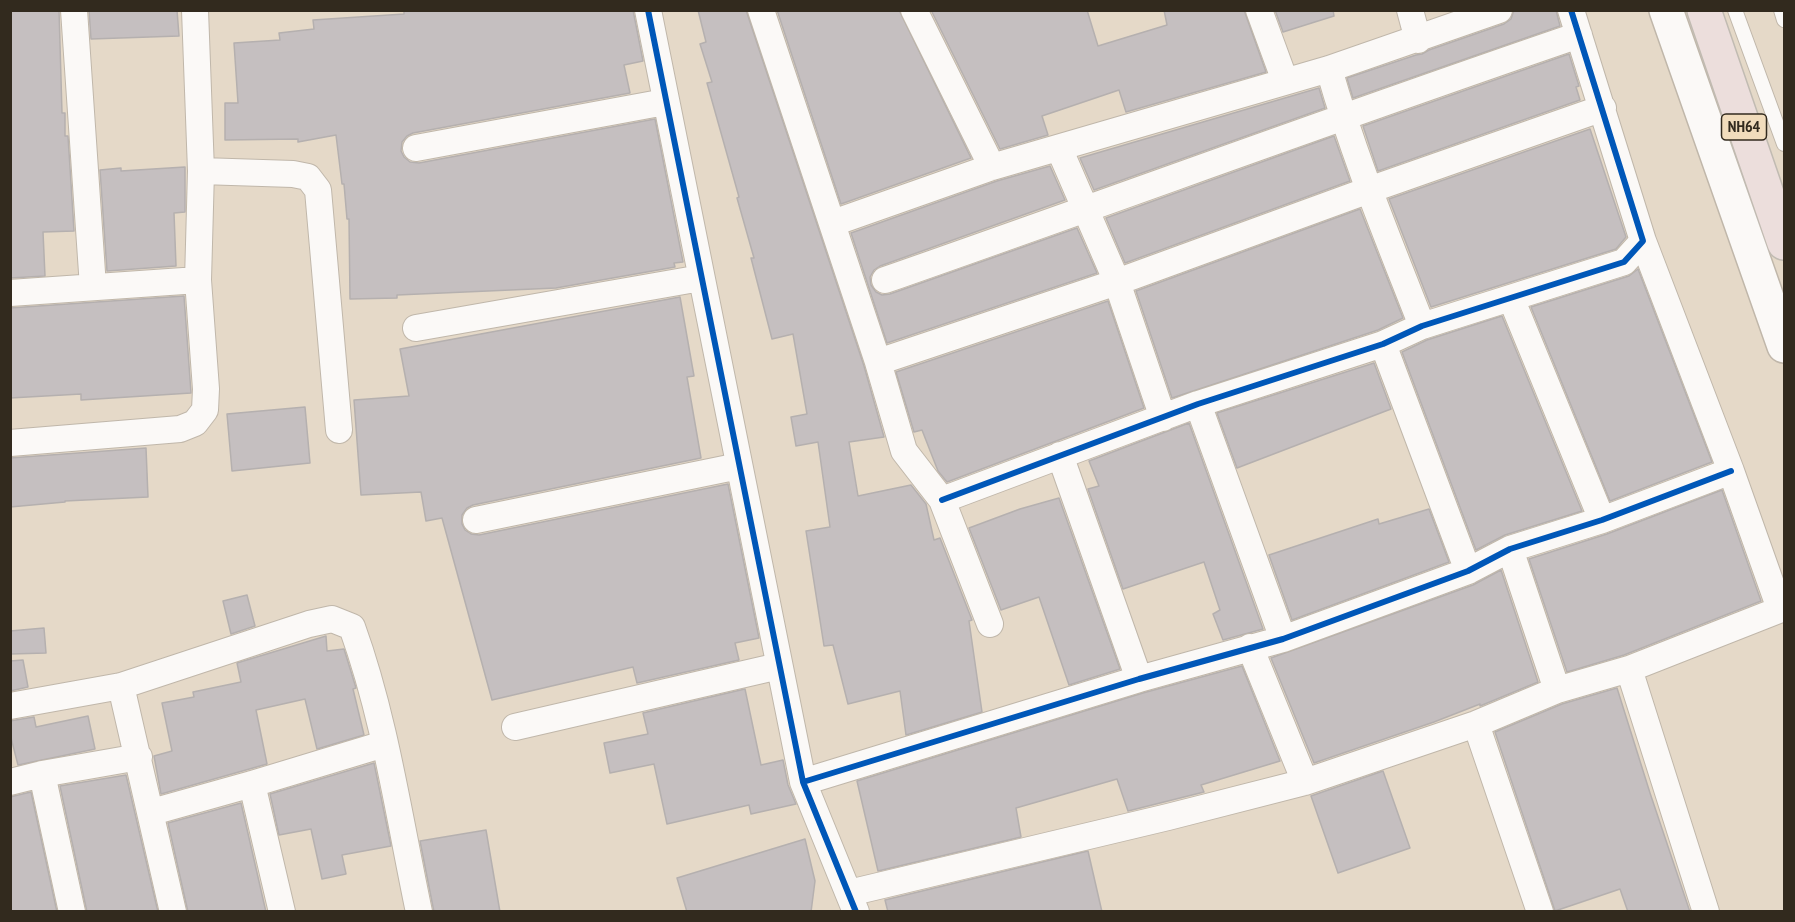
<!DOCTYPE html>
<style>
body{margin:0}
#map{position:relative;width:1795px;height:922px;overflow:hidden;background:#e5d9c8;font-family:"PT Sans Narrow",sans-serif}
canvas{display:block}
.frame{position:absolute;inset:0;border:12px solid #322a1e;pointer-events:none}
</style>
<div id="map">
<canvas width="1795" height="922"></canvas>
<div class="frame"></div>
</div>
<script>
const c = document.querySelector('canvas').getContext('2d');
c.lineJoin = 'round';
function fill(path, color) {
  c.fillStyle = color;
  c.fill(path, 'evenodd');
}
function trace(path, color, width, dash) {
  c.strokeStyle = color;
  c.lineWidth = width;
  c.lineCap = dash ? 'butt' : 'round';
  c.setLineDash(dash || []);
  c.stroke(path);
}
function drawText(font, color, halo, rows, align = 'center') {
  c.font = font + ' "PT Sans Narrow",sans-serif';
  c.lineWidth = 4.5;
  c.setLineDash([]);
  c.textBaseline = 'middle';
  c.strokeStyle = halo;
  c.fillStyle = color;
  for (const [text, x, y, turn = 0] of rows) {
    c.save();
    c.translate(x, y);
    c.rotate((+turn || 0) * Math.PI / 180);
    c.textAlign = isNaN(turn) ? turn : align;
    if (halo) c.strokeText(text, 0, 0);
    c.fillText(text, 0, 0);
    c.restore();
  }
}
const building = new Path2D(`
 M 10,10 L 59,10 L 62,113 L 65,113 L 65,136 L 68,136 L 74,231 L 43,232 L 45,276 L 10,278 Z
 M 89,10 L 177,10 L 179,36 L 91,39 Z
 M 404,10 L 633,10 L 643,61 L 624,65 L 630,93 L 413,133 L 407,136 L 402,142 L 401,151 L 404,157 L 410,162 L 419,163 L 655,119 L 683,262 L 674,263 L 675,267 L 556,288 L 397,295 L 397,298 L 350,299 L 349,219 L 347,219 L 344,184 L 342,184 L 336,135 L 298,142 L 298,139 L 225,140 L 225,103 L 238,103 L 234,43 L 280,40 L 279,33 L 314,29 L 313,20 L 404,14 Z
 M 698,10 L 746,10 L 864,366 L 884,437 L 849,442 L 858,496 L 911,485 L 926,504 L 934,540 L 940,538 L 972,620 L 969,621 L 982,712 L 906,735 L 900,691 L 848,704 L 833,645 L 824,646 L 806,531 L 830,527 L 818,442 L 796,446 L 791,417 L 807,414 L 793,334 L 772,339 L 751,258 L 754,258 L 737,198 L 739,197 L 707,83 L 712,82 L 700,44 L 706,42 Z
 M 777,10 L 899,10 L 971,158 L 841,204 Z
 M 931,10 L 1087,10 L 1098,46 L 1167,25 L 1164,10 L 1244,10 L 1266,72 L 1126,112 L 1119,90 L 1042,116 L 1048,135 L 1000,149 Z
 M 1275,10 L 1333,10 L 1334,16 L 1283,32 Z
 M 1514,10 L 1556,10 L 1560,26 L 1353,98 L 1347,78 L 1416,55 L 1422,54 L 1429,50 L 1504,24 L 1511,19 Z
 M 1569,54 L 1579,86 L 1576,87 L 1580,100 L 1378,171 L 1363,126 Z
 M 1319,88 L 1325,108 L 1094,190 L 1080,158 Z
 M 1590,129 L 1626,237 L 1616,249 L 1431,307 L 1389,199 Z
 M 1334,136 L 1350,181 L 1125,263 L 1106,218 Z
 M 1050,166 L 1065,200 L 880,266 L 874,270 L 870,277 L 871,285 L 876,292 L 882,295 L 890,294 L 1077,228 L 1097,273 L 887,343 L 851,233 L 997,181 Z
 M 185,167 L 185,212 L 174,213 L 176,266 L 107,271 L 100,170 L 121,168 L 121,171 Z
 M 1360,209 L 1403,318 L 1378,330 L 1172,398 L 1136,291 Z
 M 1638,269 L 1712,462 L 1610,501 L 1531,307 L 1629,276 Z
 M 184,296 L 191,393 L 81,400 L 81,394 L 10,398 L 10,308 Z
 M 680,297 L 694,376 L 687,377 L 701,458 L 473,505 L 467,508 L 462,515 L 462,524 L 465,530 L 471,534 L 479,535 L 728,484 L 759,638 L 735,643 L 739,660 L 637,683 L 633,667 L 492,700 L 442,518 L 426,521 L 421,492 L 361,495 L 354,400 L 409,396 L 400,349 Z
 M 1108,301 L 1144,408 L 947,482 L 938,471 L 922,430 L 914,432 L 896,372 Z
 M 1502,316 L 1582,511 L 1505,535 L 1476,550 L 1402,352 L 1427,340 Z
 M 1374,363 L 1391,409 L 1237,468 L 1217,413 Z
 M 305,407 L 310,463 L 232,471 L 227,414 Z
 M 1189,423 L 1263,629 L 1223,640 L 1213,614 L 1220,610 L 1204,562 L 1123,589 L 1088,489 L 1099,486 L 1089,461 Z
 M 146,448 L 148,497 L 65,501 L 65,502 L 10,507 L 10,458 Z
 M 1722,490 L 1761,601 L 1624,655 L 1567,672 L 1529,559 L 1607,534 Z
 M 1059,498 L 1120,669 L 1069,685 L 1039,597 L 1001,610 L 969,528 L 1020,509 Z
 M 1429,509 L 1449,562 L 1292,620 L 1269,555 L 1378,519 L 1379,524 Z
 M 1501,570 L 1538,682 L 1480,706 L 1480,704 L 1434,722 L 1314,763 L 1271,658 L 1473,585 Z
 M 247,595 L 255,626 L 231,634 L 223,601 Z
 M 44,628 L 46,653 L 10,654 L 10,631 Z
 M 326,636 L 327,651 L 344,649 L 356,688 L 353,689 L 364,735 L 317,749 L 305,699 L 256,710 L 267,764 L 161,794 L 154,756 L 172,751 L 162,703 L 194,697 L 193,692 L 241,682 L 237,663 Z
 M 23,660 L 28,687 L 10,691 L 10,661 Z
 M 1242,666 L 1280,761 L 1201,785 L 1204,792 L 1128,811 L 1117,779 L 1016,808 L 1021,837 L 878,871 L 857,781 L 1143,693 Z
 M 1617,688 L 1650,793 L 1690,912 L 1628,912 L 1620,889 L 1555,911 L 1495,732 L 1562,704 Z
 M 745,689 L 761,765 L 783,760 L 788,785 L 796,804 L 751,814 L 749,805 L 667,824 L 654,764 L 610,773 L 604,743 L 648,734 L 643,713 Z
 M 88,716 L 95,749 L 18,765 L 10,734 L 10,721 L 34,717 L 36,727 Z
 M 374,763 L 391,846 L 342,855 L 346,874 L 322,879 L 311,829 L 279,835 L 270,794 Z
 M 1383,771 L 1410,848 L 1338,873 L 1311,796 Z
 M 126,775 L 158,912 L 87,912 L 60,786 Z
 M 31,792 L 57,912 L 10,912 L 10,797 Z
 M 241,803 L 266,912 L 188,912 L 168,823 Z
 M 486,830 L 500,912 L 434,912 L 420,841 Z
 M 805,839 L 815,881 L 811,912 L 687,912 L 677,878 Z
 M 1088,851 L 1102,912 L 888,912 L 885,900 Z`);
fill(building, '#c5bfc0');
trace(building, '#b5b0af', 1.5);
const service = new Path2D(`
 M 1735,10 L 1784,144
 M 1781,10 L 1784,20`);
const minor = new Path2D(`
 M 74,10 L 93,287
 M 648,10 L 803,782 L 856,912
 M 761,10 L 878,362 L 904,451 L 942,500 L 990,624
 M 914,10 L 992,167
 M 1259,10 L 1285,81
 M 1410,10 L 1418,40
 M 1329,69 C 1354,157 1389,241 1422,326
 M 416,148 L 665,102
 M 1059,148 L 1117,282 L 1163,418
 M 201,171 L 293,174 L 308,177 L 318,190 L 339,430
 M 833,223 L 992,167 L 1329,69 L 1499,10
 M 1643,241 L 1731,471 L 1780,609
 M 885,280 C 1117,199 1347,114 1579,35
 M 10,293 L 198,280
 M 1511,298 L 1602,520
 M 416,328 L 701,278
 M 1383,344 L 1468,571
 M 878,362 L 1117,282 L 1369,190 L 1603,108
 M 1198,404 L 1283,639
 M 10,443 L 180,429 L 195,423 L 205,410 L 206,389 L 198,280 L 201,171 L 195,10
 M 1060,455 L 1139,679
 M 942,500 L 1198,404 L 1383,344 L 1422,326 L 1624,262 L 1643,241 L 1571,10
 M 476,520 L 739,466
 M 1510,549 L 1557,690
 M 1250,647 L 1305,782
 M 1629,669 L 1706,912
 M 121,686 L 173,912
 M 10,706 L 121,686 L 309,624 L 332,619 L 352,627 C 385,718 399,817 419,912
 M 1476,724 L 1540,912
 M 515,727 L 779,666
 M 42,774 L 72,912
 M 10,782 L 42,774 L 139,757
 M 803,782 L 1139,679 L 1283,639 L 1468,571 L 1510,549 L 1602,520 L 1731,471
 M 252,784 L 282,912
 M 152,812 L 252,784 L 384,744
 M 849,893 L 1168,817 L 1305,782 L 1476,724 L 1557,690 L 1629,669 L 1784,608`);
const tertiary = new Path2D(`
 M 1666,10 L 1784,346`);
const trunk = new Path2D(`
 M 1704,10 L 1784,243`);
trace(service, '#c0b7aa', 16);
trace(minor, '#c0b7aa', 28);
trace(tertiary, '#c0b7aa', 36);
trace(trunk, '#c1bbb2', 36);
trace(service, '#fbf9f7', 14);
trace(minor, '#fbf9f7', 26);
trace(tertiary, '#fbf9f7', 33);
trace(trunk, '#ecdedc', 33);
trace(new Path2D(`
 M 648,10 L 803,782 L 856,912
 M 942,500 L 1198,404 L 1383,344 L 1422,326 L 1624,262 L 1643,241 L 1571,10
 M 803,782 L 1139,679 L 1283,639 L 1468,571 L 1510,549 L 1602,520 L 1731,471`), '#0057b8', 6);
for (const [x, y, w] of [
 [1744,127,45]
]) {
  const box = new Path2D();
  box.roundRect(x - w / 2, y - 13, w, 26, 4.5);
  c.fillStyle = '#f1dcbc';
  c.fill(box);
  trace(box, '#322a1e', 1.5);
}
drawText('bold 16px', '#322a1e', null, [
 ["NH64",1744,127]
]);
</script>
